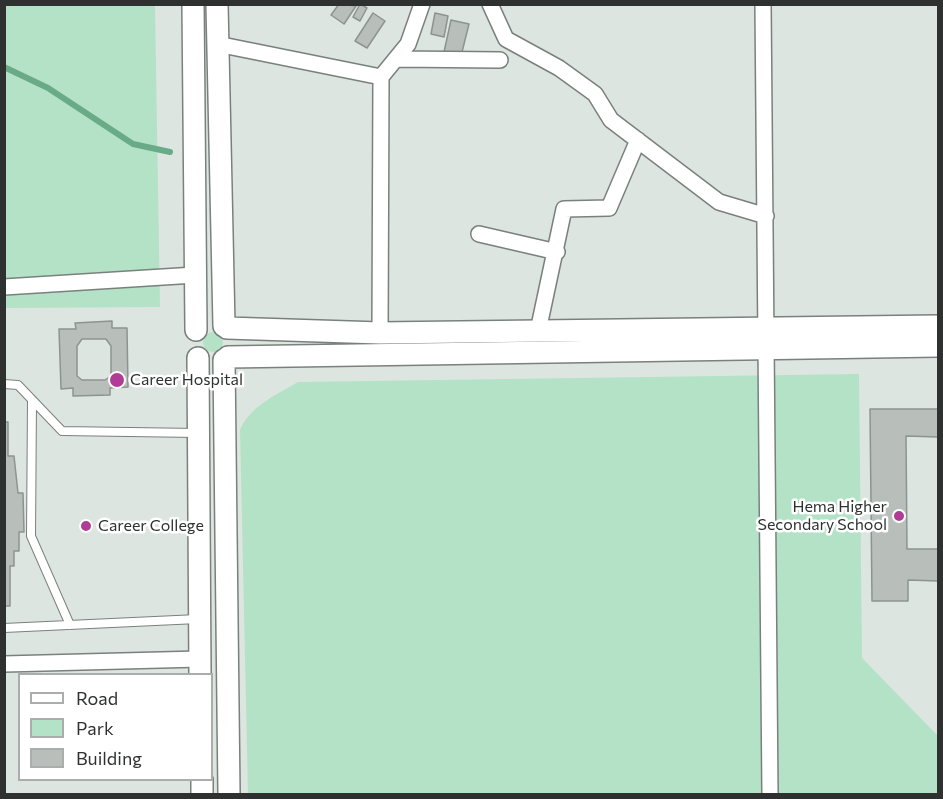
<!DOCTYPE html>
<style>
body{margin:0}
#map{position:relative;width:943px;height:799px;overflow:hidden;background:#dde5e0;font-family:Commissioner,sans-serif}
canvas{display:block}
.frame{position:absolute;inset:0;border:6px solid #2e312f;pointer-events:none}
.legend{position:absolute;left:18px;top:673px;width:195px;height:108px;box-sizing:border-box;background:#fff;border:2px solid #abadac;margin:0;padding:8px 10px;list-style:none;font-size:18px;color:#2e312f}
.legend li{display:flex;align-items:center;gap:12px;height:30px}
.legend b{width:30px;border:2px solid #abadac}
</style>
<div id="map">
<canvas width="943" height="799"></canvas>
<div class="frame"></div>
<ul class="legend">
<li><b style="height:8px;background:#fff"></b>Road</li>
<li><b style="height:16px;background:#b3e2c6"></b>Park</li>
<li><b style="height:16px;background:#b8bfba"></b>Building</li>
</ul>
</div>
<script>
const c = document.querySelector('canvas').getContext('2d');
c.lineJoin = 'round';
function fill(path, color) {
  c.fillStyle = color;
  c.fill(path, 'evenodd');
}
function trace(path, color, width, dash) {
  c.strokeStyle = color;
  c.lineWidth = width;
  c.lineCap = dash ? 'butt' : 'round';
  c.setLineDash(dash || []);
  c.stroke(path);
}
function drawText(font, color, halo, rows, align = 'center') {
  c.font = font + ' Commissioner,sans-serif';
  c.lineWidth = 5;
  c.setLineDash([]);
  c.textBaseline = 'middle';
  c.strokeStyle = halo;
  c.fillStyle = color;
  for (const [text, x, y, turn = 0] of rows) {
    c.save();
    c.translate(x, y);
    c.rotate((+turn || 0) * Math.PI / 180);
    c.textAlign = isNaN(turn) ? turn : align;
    if (halo) c.strokeText(text, 0, 0);
    c.fillText(text, 0, 0);
    c.restore();
  }
}
fill(new Path2D(`
 M 4,5 L 155,5 L 160,307 L 5,308 Z
 M203 342a10 10 0 1 1 20 0a10 10 0 1 1-20 0Z
 M 859,374 L 862,658 L 938,736 L 938,794 L 248,794 L 240,430 C 250,406 276,395 298,382 Z`), '#b3e2c6');
trace(new Path2D(`
 M 4,67 L 48,88 L 133,144 L 170,152`), '#68ab86', 6);
const building = new Path2D(`
 M 339,4 L 356,6 L 344,24 L 331,15 Z
 M 360,4 L 367,8 L 360,21 L 353,17 Z
 M 373,13 L 385,21 L 367,48 L 355,41 Z
 M 435,13 L 448,16 L 444,37 L 431,34 Z
 M 451,20 L 469,24 L 461,56 L 444,52 Z
 M 112,321 L 112,328 L 127,328 L 128,387 L 110,388 L 110,395 L 73,396 L 73,388 L 61,389 L 59,329 L 76,329 L 75,323 ZM 82,339 L 106,339 L 111,346 L 111,376 L 105,380 L 82,380 L 77,376 L 77,346 Z
 M 870,409 L 938,409 L 938,437 L 906,436 L 907,549 L 938,549 L 938,581 L 908,580 L 908,601 L 872,601 Z
 M 4,422 L 8,422 L 8,456 L 14,456 L 18,493 L 23,493 L 24,532 L 19,532 L 19,551 L 14,551 L 14,566 L 10,566 L 10,606 L 4,606 Z`);
fill(building, '#b8bfba');
trace(building, '#8d9490', 1.5);
const lane = new Path2D(`
 M 4,384 L 18,385 L 62,431 L 197,433
 M 32,400 L 31,536 L 70,625
 M 4,628 L 198,619`);
const street = new Path2D(`
 M 490,4 L 506,39 L 559,68 L 595,94 L 611,120 L 719,202 L 766,216
 M 763,4 L 770,794
 M 217,44 L 381,77 L 380,333
 M 397,59 L 500,60
 M 381,77 L 408,44 L 422,4
 M 479,234 L 557,252
 M 4,287 L 195,275
 M 538,331 L 564,209 L 609,208 L 638,140
 M 4,664 L 200,659`);
const secondary = new Path2D(`
 M 193,4 L 196,330
 M 217,4 L 224,326
 M 227,328 L 380,333 L 938,326
 M 228,357 L 938,346
 M 198,358 L 200,674
 M 224,360 L 229,794
 M 202,780 L 202,794`);
trace(lane, '#7a817c', 10);
trace(street, '#7a817c', 18);
trace(secondary, '#7a817c', 24);
trace(lane, '#fff', 8);
trace(street, '#fff', 15);
trace(secondary, '#fff', 21);
for (const [x, y, r, color] of [
 [117,380,8,"#b03c95"],
 [899,516,6,"#b03c95"],
 [86,526,6,"#b03c95"]
]) {
  const dot = new Path2D();
  dot.arc(x, y, r, 0, 2 * Math.PI);
  c.fillStyle = color;
  c.fill(dot);
  trace(dot, '#fff', 2);
}
drawText('16px', '#2e312f', '#fff', [
 ["Career Hospital",130,380],
 ["Hema Higher",887,507,"right"],
 ["Secondary School",887,525,"right"],
 ["Career College",98,526]
], 'left');
</script>
